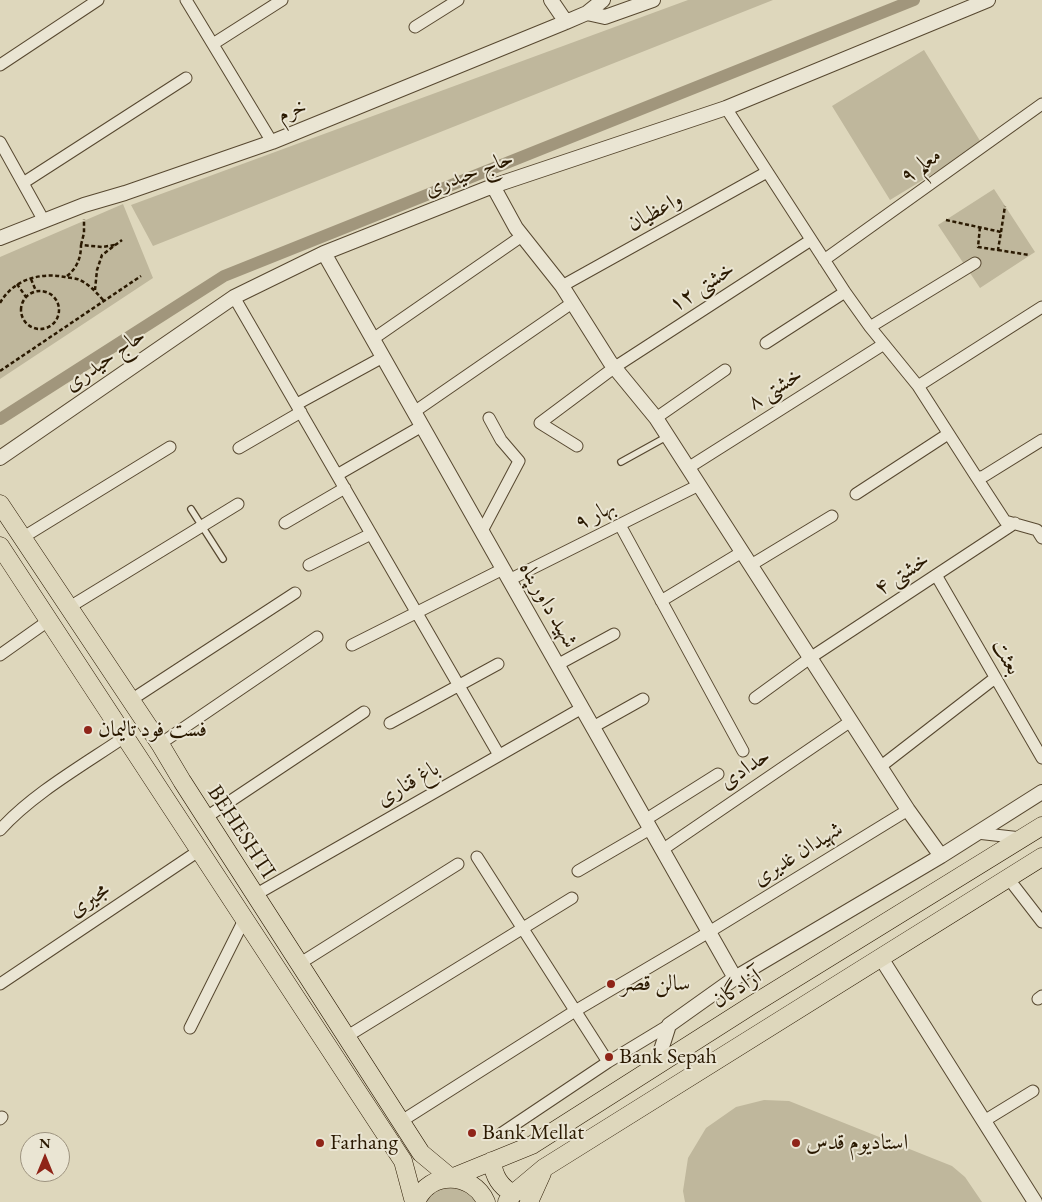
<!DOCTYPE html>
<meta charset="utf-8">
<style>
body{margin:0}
#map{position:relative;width:1042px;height:1202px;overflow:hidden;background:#ded7bc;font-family:"EB Garamond",serif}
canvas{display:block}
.north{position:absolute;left:20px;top:1132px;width:50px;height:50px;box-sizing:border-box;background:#eae5d3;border:1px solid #9d937f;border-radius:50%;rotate:0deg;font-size:14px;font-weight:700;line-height:20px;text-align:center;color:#2a1901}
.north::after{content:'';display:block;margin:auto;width:18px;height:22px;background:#8f2418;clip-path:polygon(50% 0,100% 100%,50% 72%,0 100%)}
</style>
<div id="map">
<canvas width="1042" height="1202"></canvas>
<div class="north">N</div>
</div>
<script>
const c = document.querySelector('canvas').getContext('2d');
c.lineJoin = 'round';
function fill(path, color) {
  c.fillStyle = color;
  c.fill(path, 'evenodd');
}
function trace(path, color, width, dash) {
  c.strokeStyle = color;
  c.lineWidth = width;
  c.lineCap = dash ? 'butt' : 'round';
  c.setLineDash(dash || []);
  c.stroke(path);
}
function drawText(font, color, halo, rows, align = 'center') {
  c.font = font + ' "EB Garamond",Amiri,serif';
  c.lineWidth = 4;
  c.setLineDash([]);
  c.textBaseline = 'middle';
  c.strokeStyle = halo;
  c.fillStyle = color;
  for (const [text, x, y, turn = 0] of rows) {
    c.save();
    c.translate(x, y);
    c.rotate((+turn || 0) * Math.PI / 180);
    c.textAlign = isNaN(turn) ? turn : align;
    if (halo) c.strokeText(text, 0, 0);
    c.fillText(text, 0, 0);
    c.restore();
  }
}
fill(new Path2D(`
 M 688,0 L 773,0 L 153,246 L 131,205 Z
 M 924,50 L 982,144 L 890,200 L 832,106 Z
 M 994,189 L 1035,252 L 980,288 L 938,225 Z
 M 123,204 L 153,278 L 0,379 L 0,257 Z
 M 764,1100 L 789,1101 L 952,1166 L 965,1177 L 982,1202 L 685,1202 L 683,1191 L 688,1158 L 706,1128 L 736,1107 Z
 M 446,1187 C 459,1187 469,1190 476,1202 L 426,1202 C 432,1194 437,1191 446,1187 Z`), '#bfb79c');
trace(new Path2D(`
 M 0,419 L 224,276 L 914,0`), '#a1967c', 12);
const service = new Path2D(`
 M 621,462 L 668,436
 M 191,509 L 223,559`);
const minor = new Path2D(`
 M 186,0 L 272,142
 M 415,27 L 458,0
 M 213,44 L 282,0
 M 0,65 L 98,0
 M 726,108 L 845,292 L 870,327
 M 0,142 L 44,221
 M 23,183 L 186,78
 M 824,260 L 1042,104
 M 975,263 L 870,327 L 918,386 L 977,478
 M 562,286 L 767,172
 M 234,297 L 499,755
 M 373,339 L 522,236
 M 766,343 L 845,292
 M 918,386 L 1042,307
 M 297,404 L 383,357
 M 414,412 L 572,303
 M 656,418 L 725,370
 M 1042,440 L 984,476 L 977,478 L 1005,521 L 1037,530 L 1042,538
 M 577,446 L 540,423 L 615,367 L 811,240
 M 239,448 L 301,412
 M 688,468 L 884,344
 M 337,475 L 422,426
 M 856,494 L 948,434
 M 285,523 L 345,488
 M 620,525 L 743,751
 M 482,531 L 519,461 L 501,440 L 489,418
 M 22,538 L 170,447
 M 309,565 L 371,534
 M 751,565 L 832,516
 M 936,575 L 1042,758
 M 509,580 L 699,485
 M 661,601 L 742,552
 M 68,608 L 238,504
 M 352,645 L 503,569
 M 0,655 L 48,621
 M 557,665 L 614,634
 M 755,698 L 810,658 L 1015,523
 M 131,700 L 295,593
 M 390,723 L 498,664
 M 593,727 L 643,699
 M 160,744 L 317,637
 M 880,767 L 995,678
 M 205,818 L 364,712
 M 645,820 L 718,774
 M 0,830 C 32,794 85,764 126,736
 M 977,833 L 1021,838
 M 662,850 L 851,721
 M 477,857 L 608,1062
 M 578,871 L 650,829
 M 1008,878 L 1042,922
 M 255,895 L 582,708
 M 299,964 L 458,864
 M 0,984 L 200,850
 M 1038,999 L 1042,996
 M 190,1028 L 245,918
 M 346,1037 L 572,898
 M 0,1119 L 2,1117
 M 984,1121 L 1033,1091
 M 400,1122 L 575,1011 L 709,932 L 908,810
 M 502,1133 L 608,1062 L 669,1025`);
const tertiary = new Path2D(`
 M 551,0 L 566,22
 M 587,13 L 605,17 L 653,0
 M 493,186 L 516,228 L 562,286 L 610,362 L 656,418 L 908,810 L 941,856
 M 0,238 L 84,205 L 125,193 L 272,142 L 566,22 L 587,13 L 603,0
 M 324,253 L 735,978
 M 0,458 L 234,297 L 324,253 L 493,186 L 726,108 L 988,0
 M 881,958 L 1035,1202
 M 656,1066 L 669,1025 L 735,978 L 941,856 L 1042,792`);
const primary = new Path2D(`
 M 0,504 L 160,744 L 182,781 L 421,1153 L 451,1178 L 532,1145 L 752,1005 L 1042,826
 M 0,546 L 403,1161 L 414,1202
 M 492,1161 C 494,1177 500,1186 513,1194
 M 416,1202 C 429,1170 473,1172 486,1202
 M 507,1202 L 513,1194 L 544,1168 L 1042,857
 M 529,1202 L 542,1173`);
trace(service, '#574830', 8);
trace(minor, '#574830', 13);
trace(tertiary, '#574830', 16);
trace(primary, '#2a1901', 19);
trace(new Path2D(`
 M 946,220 L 1001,232 L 998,250 L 978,247 L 980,227
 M 1001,232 L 1005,206
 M 81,245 L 84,233 L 84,219
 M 998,250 L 1029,255
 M 67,276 C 77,268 81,258 81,245 L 102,247 L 115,245
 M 31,279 L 36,291
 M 17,284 L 26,297
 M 95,290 L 97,270 L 102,255 L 122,240
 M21 310a19 19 0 1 1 38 0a19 19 0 1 1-38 0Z
 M 0,303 C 13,280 39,272 65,277 C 70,278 76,278 80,280 C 90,285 97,293 104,301
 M 0,371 L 141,276`), '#2a1901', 2.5, [4, 2.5]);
trace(service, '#eae5d3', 5.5);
trace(minor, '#eae5d3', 11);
trace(tertiary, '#eae5d3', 14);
trace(primary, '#ded7bc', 18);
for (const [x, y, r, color] of [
 [88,730,5,"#8f2418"],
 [611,984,5,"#8f2418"],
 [609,1057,5,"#8f2418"],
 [472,1133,5,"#8f2418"],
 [320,1143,5,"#8f2418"],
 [796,1143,5,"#8f2418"]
]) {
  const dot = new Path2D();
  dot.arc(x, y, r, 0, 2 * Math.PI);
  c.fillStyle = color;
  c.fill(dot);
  trace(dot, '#eae5d3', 2);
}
drawText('22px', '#2a1901', '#eae5d3', [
 ["خرم",292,111,-22],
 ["معلم ۹",921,166,-36],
 ["حاج حیدری",469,174,-21],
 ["واعظیان",655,212,-29],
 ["خشتی ۱۲",702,287,-33],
 ["حاج حیدری",105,360,-35],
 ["خشتی ۸",775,389,-32],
 ["بهار ۹",595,515,-27],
 ["خشتی ۴",902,574,-33],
 ["شهید داورپناه",548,605,60],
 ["بعثت",1006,657,60],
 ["حدادی",745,769,-34],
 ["باغ قناری",408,784,-30],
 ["BEHESHTI",241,832,57],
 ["شهیدان غدیری",798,854,-32],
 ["مجیری",89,900,-34],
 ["آزادگان",737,989,-32]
]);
drawText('22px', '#2a1901', '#eae5d3', [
 ["فست فود تالیمان",98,730],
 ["سالن قصر",621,984],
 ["Bank Sepah",619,1057],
 ["Bank Mellat",482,1133],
 ["Farhang",330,1143],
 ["استادیوم قدس",806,1143]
], 'left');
</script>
